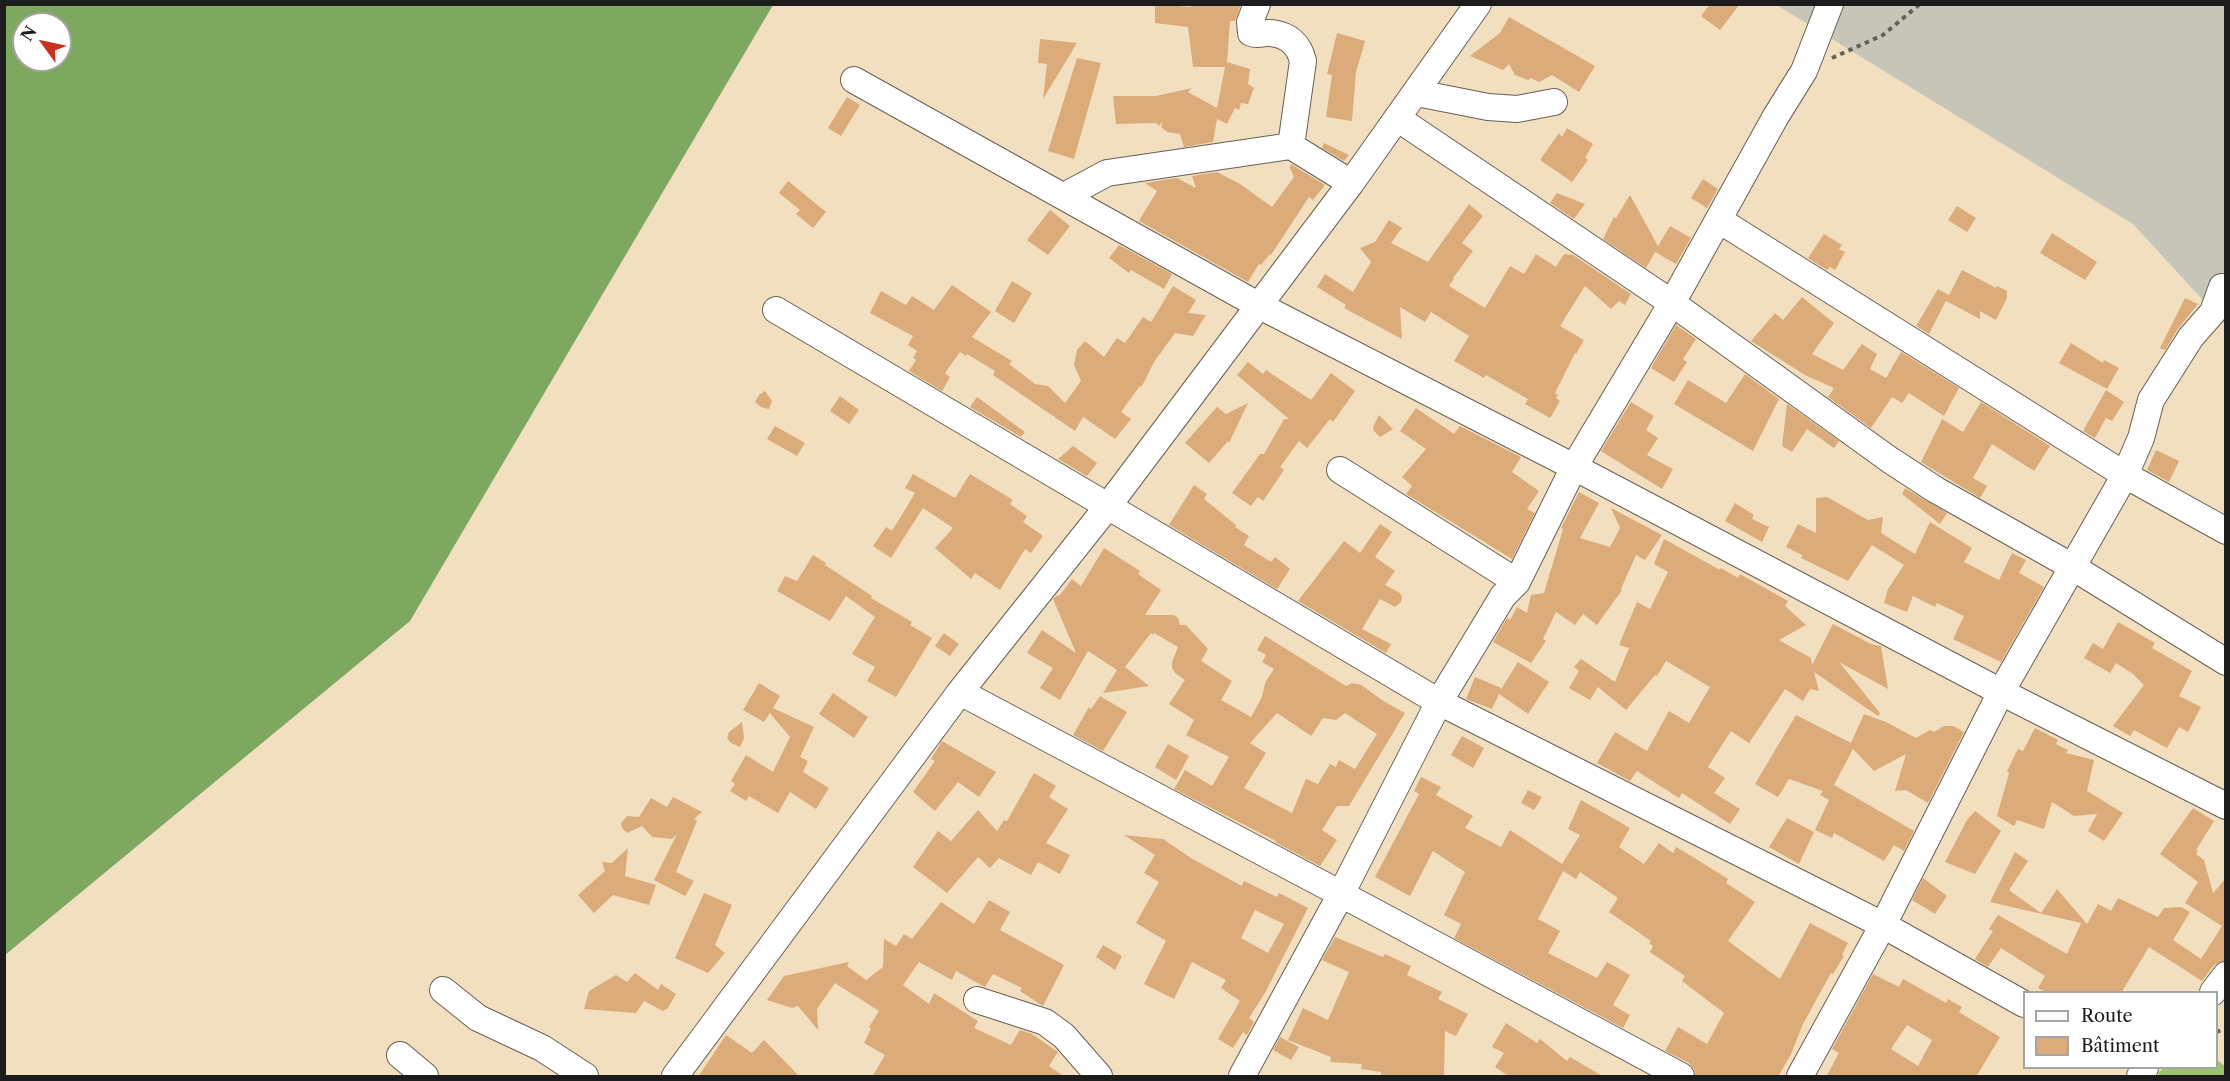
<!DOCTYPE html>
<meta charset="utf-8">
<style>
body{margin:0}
#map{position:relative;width:2230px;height:1081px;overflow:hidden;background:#f2dfc0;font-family:"Libre Caslon Text",serif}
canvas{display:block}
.frame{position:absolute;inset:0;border:6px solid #1c1c1c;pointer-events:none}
.legend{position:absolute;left:2023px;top:991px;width:195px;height:78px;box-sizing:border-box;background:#fff;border:2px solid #a4a4a4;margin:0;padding:8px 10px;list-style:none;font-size:18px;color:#1c1c1c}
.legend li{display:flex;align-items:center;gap:12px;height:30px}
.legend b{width:30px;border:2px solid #a4a4a4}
.north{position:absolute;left:12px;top:12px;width:60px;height:60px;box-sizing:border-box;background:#fff;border:2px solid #a4a4a4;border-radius:50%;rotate:303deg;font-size:16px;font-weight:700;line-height:24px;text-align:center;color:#1c1c1c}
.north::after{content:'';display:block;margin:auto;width:21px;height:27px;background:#c8321e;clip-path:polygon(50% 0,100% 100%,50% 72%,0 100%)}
</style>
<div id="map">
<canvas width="2230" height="1081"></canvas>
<div class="frame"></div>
<ul class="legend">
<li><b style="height:8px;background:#fff"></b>Route</li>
<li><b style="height:16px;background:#dbab79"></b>Bâtiment</li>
</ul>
<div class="north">N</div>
</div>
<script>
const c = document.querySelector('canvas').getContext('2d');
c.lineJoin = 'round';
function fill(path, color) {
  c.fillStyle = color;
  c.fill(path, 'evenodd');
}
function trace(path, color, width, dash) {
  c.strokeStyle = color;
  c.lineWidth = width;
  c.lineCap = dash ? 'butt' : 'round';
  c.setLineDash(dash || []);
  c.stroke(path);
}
fill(new Path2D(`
 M 1775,4 L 2225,5 L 2225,324 L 2133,224 Z`), '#c6c5b8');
fill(new Path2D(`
 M 2217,1060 L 2225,1066 L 2225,1076 L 2160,1076 L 2158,1073 L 2164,1068 L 2216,1068 Z`), '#9dc26d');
fill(new Path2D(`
 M 5,4 L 773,5 L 410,621 L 5,955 ZM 24,24 L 60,24 L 60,60 L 24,60 Z`), '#7ea860');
fill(new Path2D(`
 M 1155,4 L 1191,7 L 1192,4 L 1241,4 L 1235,21 L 1230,21 L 1227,62 L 1250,69 L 1248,84 L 1254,88 L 1248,104 L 1241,103 L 1239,110 L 1235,108 L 1227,124 L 1217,119 L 1213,142 L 1184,147 L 1180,134 L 1167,132 L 1161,127 L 1163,121 L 1159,126 L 1156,123 L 1116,124 L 1113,96 L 1156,96 L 1192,88 L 1188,92 L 1217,108 L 1225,67 L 1193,67 L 1188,27 L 1155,23 Z
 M 1710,4 L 1740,4 L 1720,30 L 1701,16 Z
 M 1509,17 L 1595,66 L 1579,92 L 1552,75 L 1539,82 L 1531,78 L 1528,80 L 1515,75 L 1509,64 L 1503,70 L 1470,56 L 1500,33 Z
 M 1337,33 L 1365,41 L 1356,72 L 1352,121 L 1326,117 L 1332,75 L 1327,74 Z
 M 1040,39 L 1077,43 L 1043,99 L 1047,64 L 1038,63 Z
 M 1077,58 L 1101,63 L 1074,159 L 1048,151 Z
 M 847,97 L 860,105 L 841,136 L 828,128 Z
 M 1567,128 L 1593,144 L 1585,158 L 1588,160 L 1572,182 L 1540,160 L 1559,133 L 1562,137 Z
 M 1324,143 L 1349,155 L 1344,161 L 1322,148 Z
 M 1291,164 L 1325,185 L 1313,200 L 1309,197 L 1271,255 L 1270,254 L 1261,265 L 1259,264 L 1248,282 L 1139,221 L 1157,191 L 1145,183 L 1177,178 L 1196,188 L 1192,176 L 1217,172 L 1240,184 L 1272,207 L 1294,177 L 1290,168 Z
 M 1703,179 L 1718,189 L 1707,208 L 1691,198 Z
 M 788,181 L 826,212 L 813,228 L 796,214 L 800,210 L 779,193 Z
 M 1557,193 L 1585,204 L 1574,219 L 1550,203 Z
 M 1630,195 L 1658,246 L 1670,226 L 1691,238 L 1676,264 L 1655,252 L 1646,268 L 1603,239 L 1614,217 L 1616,218 Z
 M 1469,204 L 1483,216 L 1462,243 L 1473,251 L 1453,278 L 1454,279 L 1449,286 L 1485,308 L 1510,266 L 1524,274 L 1536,254 L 1556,267 L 1564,254 L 1573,255 L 1631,294 L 1625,305 L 1619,301 L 1611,309 L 1585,286 L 1560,326 L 1584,340 L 1576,354 L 1575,353 L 1555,393 L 1558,395 L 1556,398 L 1560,401 L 1550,418 L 1525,404 L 1528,399 L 1486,375 L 1484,378 L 1454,361 L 1469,336 L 1431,312 L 1425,322 L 1400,307 L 1402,339 L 1344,308 L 1346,305 L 1317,287 L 1325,274 L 1353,292 L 1371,262 L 1360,248 L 1375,242 L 1389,220 L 1402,228 L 1391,243 L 1428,262 Z
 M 1957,206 L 1976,218 L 1967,232 L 1948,220 Z
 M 1050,210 L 1070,226 L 1048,255 L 1027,240 Z
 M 2052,233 L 2097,262 L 2085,280 L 2040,253 Z
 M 1824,234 L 1842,245 L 1839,249 L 1845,252 L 1835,270 L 1830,267 L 1827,270 L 1808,258 Z
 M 1119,245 L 1172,274 L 1164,289 L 1131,270 L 1129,273 L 1109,258 Z
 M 1962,270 L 1996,288 L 1997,286 L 2007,291 L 2007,298 L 1996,320 L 1980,311 L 1980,319 L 1946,301 Z
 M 1012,281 L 1032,293 L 1014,323 L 995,311 Z
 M 952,285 L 991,312 L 972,337 L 1012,361 L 1009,364 L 1035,384 L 1048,386 L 1065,403 L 1081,381 L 1074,365 L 1077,350 L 1085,341 L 1104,357 L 1117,338 L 1125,343 L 1143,317 L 1151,322 L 1173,286 L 1196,300 L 1188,313 L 1206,315 L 1193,336 L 1175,333 L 1154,362 L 1142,386 L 1139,387 L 1121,412 L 1131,419 L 1115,439 L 1083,417 L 1075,431 L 993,375 L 995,371 L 967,354 L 966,356 L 960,352 L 945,373 L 950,377 L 942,391 L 909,371 L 916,360 L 913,358 L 917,351 L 908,345 L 913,336 L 870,313 L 881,291 L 906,305 L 912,296 L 934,310 Z
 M 1938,289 L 1949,295 L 1929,334 L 1916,326 Z
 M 1802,297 L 1834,323 L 1812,354 L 1843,370 L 1862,344 L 1877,354 L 1870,369 L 1886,378 L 1901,352 L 1959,388 L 1944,416 L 1909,393 L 1902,403 L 1892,397 L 1871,428 L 1828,397 L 1834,388 L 1805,375 L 1751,341 L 1775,313 L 1783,320 Z
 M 2185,298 L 2198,304 L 2178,329 L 2165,350 L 2160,348 Z
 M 1676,325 L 1696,339 L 1683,359 L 1687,362 L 1674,382 L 1651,368 Z
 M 2071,343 L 2103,363 L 2104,360 L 2119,368 L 2107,389 L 2059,363 Z
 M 1248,362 L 1263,374 L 1266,370 L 1311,400 L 1331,373 L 1355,391 L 1333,422 L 1330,419 L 1307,448 L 1299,441 L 1280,467 L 1284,470 L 1263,501 L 1258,497 L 1251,506 L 1232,493 L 1260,454 L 1264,454 L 1284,419 L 1289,419 L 1237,375 Z
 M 1745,374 L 1779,399 L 1753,451 L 1674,404 L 1688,380 L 1726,403 Z
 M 2106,390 L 2124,402 L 2112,421 L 2106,418 L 2095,438 L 2083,431 Z
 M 765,391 L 772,401 L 769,409 L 761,407 L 755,402 L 759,395 Z
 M 840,396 L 859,410 L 849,424 L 830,411 Z
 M 977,397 L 1025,432 L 1021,437 L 970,407 Z
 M 1631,402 L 1654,416 L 1646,430 L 1658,438 L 1647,455 L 1673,469 L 1662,489 L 1601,451 Z
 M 1981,402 L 2050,446 L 2034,471 L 1992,444 L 1973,478 L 1987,486 L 1980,498 L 1921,462 L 1942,419 L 1963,432 Z
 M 1248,403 L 1229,443 L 1228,441 L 1209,463 L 1185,443 L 1217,407 L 1226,414 Z
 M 1787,404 L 1839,441 L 1834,448 L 1807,429 L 1792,452 L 1782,446 Z
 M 1416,408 L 1454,434 L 1460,426 L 1521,457 L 1512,472 L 1539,491 L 1527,509 L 1535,513 L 1512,559 L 1406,494 L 1412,486 L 1402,477 L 1426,449 L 1400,431 Z
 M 1379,415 L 1393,429 L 1380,437 L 1374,431 L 1373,427 Z
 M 775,426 L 805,443 L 797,456 L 767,439 Z
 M 1073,446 L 1097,463 L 1087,476 L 1058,459 Z
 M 2156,450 L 2179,461 L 2169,482 L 2147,470 Z
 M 913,474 L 955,498 L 970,474 L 1013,500 L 1010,504 L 1027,516 L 1023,522 L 1043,536 L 1031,553 L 1025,549 L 1000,590 L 975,573 L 971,579 L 935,548 L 953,528 L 923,508 L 891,558 L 873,546 L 886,527 L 892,531 L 915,493 L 905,488 Z
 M 1194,485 L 1207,494 L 1204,499 L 1236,525 L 1235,527 L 1249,536 L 1244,545 L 1271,562 L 1275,557 L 1290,569 L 1277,589 L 1169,525 Z
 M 1905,488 L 1947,513 L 1940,524 L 1902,494 Z
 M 1579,492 L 1599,503 L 1580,538 L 1610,547 L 1620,528 L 1611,508 L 1662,535 L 1645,560 L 1636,555 L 1621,589 L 1622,590 L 1597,625 L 1583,614 L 1575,625 L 1556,612 L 1543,639 L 1546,641 L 1531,663 L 1493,642 L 1507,618 L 1510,620 L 1517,607 L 1527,613 L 1531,595 L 1544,593 L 1563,529 L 1561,528 Z
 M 1827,497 L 1868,520 L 1883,517 L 1881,533 L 1915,554 L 1930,522 L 1972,548 L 1964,562 L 1999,580 L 2012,553 L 2026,560 L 2019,573 L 2044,587 L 2001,662 L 1953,639 L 1964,616 L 1937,603 L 1935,607 L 1913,596 L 1907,612 L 1884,603 L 1888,589 L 1904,565 L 1872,545 L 1848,581 L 1801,558 L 1802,555 L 1786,547 L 1798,524 L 1816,533 L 1816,498 Z
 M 1735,503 L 1754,515 L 1752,519 L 1769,527 L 1762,542 L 1725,521 Z
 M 1380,524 L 1392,532 L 1375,557 L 1395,571 L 1385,585 L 1400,593 L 1402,597 L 1401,602 L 1395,607 L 1380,599 L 1362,629 L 1391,644 L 1386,653 L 1298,601 L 1344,541 L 1360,553 Z
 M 1664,539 L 1720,570 L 1721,568 L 1738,578 L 1740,574 L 1788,601 L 1785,606 L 1806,625 L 1779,640 L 1811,658 L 1812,665 L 1833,624 L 1871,644 L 1881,646 L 1888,689 L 1839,662 L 1880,713 L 1878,716 L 1814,672 L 1819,691 L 1810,689 L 1803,701 L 1785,689 L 1749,743 L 1731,731 L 1708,767 L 1725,778 L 1714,793 L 1740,809 L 1730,824 L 1682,793 L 1679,798 L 1637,771 L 1630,781 L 1597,763 L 1615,732 L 1647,751 L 1669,711 L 1689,723 L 1710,687 L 1666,661 L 1657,676 L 1655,675 L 1626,710 L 1598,687 L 1590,700 L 1569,688 L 1579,671 L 1574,667 L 1581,659 L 1615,682 L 1629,648 L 1619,645 L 1637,602 L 1650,609 L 1668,572 L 1654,564 Z
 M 1104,548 L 1140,571 L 1138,574 L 1161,590 L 1145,615 L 1174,615 L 1178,618 L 1180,625 L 1186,625 L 1208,649 L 1201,661 L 1232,681 L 1221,700 L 1251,717 L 1261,699 L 1266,681 L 1274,669 L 1262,662 L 1266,655 L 1257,650 L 1265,636 L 1346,686 L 1352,683 L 1361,685 L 1385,702 L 1405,713 L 1349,806 L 1337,806 L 1322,830 L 1337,840 L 1320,866 L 1275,842 L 1276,841 L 1174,789 L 1185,770 L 1212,786 L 1229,757 L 1186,735 L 1194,720 L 1169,704 L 1185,680 L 1175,673 L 1172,668 L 1172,662 L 1178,647 L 1154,633 L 1153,635 L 1151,633 L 1125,667 L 1149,686 L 1103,693 L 1117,670 L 1088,651 L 1060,700 L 1040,688 L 1053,668 L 1027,653 L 1042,630 L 1076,653 L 1053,599 L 1056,596 L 1060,595 L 1072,579 L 1081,586 ZM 1277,713 L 1311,736 L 1323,718 L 1336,720 L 1345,713 L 1377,734 L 1355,769 L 1339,760 L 1336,767 L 1330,764 L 1318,784 L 1306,779 L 1292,813 L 1244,788 L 1266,753 L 1250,743 Z
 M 813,555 L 826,563 L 825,565 L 872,596 L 871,598 L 912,622 L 910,625 L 932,638 L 896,697 L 867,681 L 875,667 L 852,654 L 875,617 L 846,596 L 830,621 L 777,591 L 785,576 L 797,581 Z
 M 2118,622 L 2155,643 L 2152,648 L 2192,671 L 2179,696 L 2201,707 L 2188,732 L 2179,727 L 2167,748 L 2134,730 L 2130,736 L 2113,726 L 2144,685 L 2133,674 L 2116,663 L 2110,673 L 2084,658 L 2093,643 L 2103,649 Z
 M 944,633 L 959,644 L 950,656 L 935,646 Z
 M 1518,662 L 1549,682 L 1528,714 L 1499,694 L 1492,709 L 1466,699 L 1475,677 L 1501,688 L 1500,691 Z
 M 759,683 L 780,696 L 773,708 L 814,727 L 800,757 L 808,761 L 803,772 L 829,788 L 816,809 L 790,792 L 778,813 L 749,796 L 746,801 L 730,791 L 735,784 L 731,781 L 746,755 L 773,772 L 790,737 L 770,713 L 764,722 L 743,710 Z
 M 833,693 L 868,717 L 854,738 L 819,714 Z
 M 1100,696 L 1127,712 L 1103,751 L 1073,735 L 1089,707 L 1091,709 Z
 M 1864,714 L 1886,722 L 1916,738 L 1930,730 L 1934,732 L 1944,726 L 1953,726 L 1964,732 L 1928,803 L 1906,790 L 1895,791 L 1906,754 L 1874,771 L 1853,749 L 1834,785 L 1914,831 L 1904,851 L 1894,845 L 1884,861 L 1834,833 L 1832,838 L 1815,830 L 1829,800 L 1820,795 L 1823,791 L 1789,779 L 1778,797 L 1755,784 L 1796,715 L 1851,743 Z
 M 742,722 L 744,738 L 740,747 L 731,743 L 727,738 L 729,732 Z
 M 2035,728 L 2058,740 L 2056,744 L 2068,750 L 2066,753 L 2094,760 L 2087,791 L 2123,813 L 2104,841 L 2088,831 L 2097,814 L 2074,816 L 2052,802 L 2044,829 L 2017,820 L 2014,826 L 1997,816 L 2009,773 L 2007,771 L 2018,749 L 2023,751 Z
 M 1462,736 L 1484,748 L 1473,768 L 1451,755 Z
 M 942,741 L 996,772 L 979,797 L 958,782 L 935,811 L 913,792 L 935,761 L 931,759 Z
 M 1168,744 L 1189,756 L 1176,780 L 1155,767 Z
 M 1034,773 L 1056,786 L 1049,797 L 1068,809 L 1046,843 L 1070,855 L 1060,874 L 1038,862 L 1031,875 L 999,858 L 990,868 L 978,857 L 947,893 L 913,867 L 938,831 L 951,841 L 978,810 L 997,831 L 1004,820 L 1007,821 Z
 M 1421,777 L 1441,787 L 1436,795 L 1473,816 L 1465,828 L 1501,847 L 1510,830 L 1562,864 L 1580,835 L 1568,829 L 1581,800 L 1630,828 L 1619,847 L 1644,864 L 1659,843 L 1673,853 L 1676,847 L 1693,857 L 1728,879 L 1726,883 L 1755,902 L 1728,941 L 1780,979 L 1810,923 L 1848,943 L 1842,955 L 1844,956 L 1833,974 L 1831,973 L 1803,1024 L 1791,1054 L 1778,1077 L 1696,1077 L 1694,1069 L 1689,1063 L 1665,1051 L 1678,1027 L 1707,1044 L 1724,1013 L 1682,981 L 1685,976 L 1650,952 L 1653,946 L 1649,943 L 1651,941 L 1609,912 L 1618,898 L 1580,872 L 1576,879 L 1563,871 L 1538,919 L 1560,931 L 1548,953 L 1597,978 L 1607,962 L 1630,975 L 1613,1005 L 1630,1015 L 1623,1028 L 1454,938 L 1461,924 L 1444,915 L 1465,872 L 1433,851 L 1410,896 L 1375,877 L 1419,794 L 1414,791 Z
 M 1528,790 L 1542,797 L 1534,810 L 1521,803 Z
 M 673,797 L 702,812 L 694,819 L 697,821 L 676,872 L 694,881 L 685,896 L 654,880 L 677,834 L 672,839 L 652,837 L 642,826 L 627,833 L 622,828 L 621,823 L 627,816 L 639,817 L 651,798 L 667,807 Z
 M 2193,808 L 2214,821 L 2196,850 L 2198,851 L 2196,854 L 2204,860 L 2213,893 L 2226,878 L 2226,960 L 2214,965 L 2202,981 L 2149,947 L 2121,993 L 2047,993 L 2038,988 L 2045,976 L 2001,948 L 1988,967 L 1975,959 L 1993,931 L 1989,929 L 1998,915 L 2067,954 L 2081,923 L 1990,902 L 2015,852 L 2028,861 L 2009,890 L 2041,913 L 2057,889 L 2087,924 L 2098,904 L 2111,911 L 2118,898 L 2158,917 L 2164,908 L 2181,907 L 2190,912 L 2173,940 L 2201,959 L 2222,926 L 2185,903 L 2198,882 L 2160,854 Z
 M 1975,811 L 2001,831 L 1975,874 L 1945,862 L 1967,820 Z
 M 1787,818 L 1814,832 L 1799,864 L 1769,847 Z
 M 1124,835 L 1163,839 L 1191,858 L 1242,886 L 1244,881 L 1277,897 L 1279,893 L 1308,908 L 1266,991 L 1249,1018 L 1254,1022 L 1247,1035 L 1243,1032 L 1233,1048 L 1218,1039 L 1240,1001 L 1221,988 L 1226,980 L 1192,962 L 1174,999 L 1144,984 L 1166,941 L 1136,923 L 1159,882 L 1144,873 L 1155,855 ZM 1255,910 L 1284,924 L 1268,953 L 1241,938 Z
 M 628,848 L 625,876 L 656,885 L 649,905 L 613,895 L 594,913 L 578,895 L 605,871 L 602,862 L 612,863 Z
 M 1923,878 L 1947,896 L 1935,914 L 1912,900 Z
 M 704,893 L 732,905 L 715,945 L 725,953 L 708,973 L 675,958 Z
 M 989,900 L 1010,912 L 1000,930 L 1064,965 L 1043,1006 L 1020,991 L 1022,988 L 993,974 L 985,987 L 956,971 L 952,980 L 919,962 L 903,985 L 929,1004 L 934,993 L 978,1021 L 974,1028 L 1011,1045 L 1020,1030 L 1032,1034 L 1058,1052 L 1049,1066 L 1065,1077 L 872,1077 L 885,1055 L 864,1043 L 871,1029 L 869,1027 L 879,1011 L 835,983 L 817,1009 L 818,1030 L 798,1006 L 792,1008 L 767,1000 L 784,976 L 849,962 L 847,966 L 866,980 L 883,967 L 884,939 L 896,946 L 904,934 L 912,939 L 941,902 L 974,924 Z
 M 1335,937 L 1383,957 L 1385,954 L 1411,966 L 1407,975 L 1442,992 L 1438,999 L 1468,1014 L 1456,1036 L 1445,1031 L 1444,1077 L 1381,1077 L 1381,1072 L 1361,1069 L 1362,1064 L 1330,1062 L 1331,1057 L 1288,1040 L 1303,1008 L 1328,1020 L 1349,972 L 1322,960 Z
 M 1103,945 L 1122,956 L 1115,970 L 1096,957 Z
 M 635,973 L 658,990 L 661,984 L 676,994 L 668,1008 L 663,1011 L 644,1001 L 636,1013 L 584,1009 L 589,991 L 616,975 L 627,982 Z
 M 1873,974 L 1899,987 L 1903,979 L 1946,1003 L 1948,999 L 1962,1007 L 1959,1012 L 2000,1037 L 1976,1077 L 1826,1077 L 1839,1053 L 1832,1049 ZM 1907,1025 L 1932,1040 L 1918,1066 L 1891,1049 Z
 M 1506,1023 L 1537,1043 L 1540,1039 L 1567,1061 L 1570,1057 L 1604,1077 L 1510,1077 L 1495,1067 L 1504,1053 L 1492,1047 Z
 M 726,1035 L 752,1053 L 764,1040 L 800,1077 L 698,1077 Z
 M 1280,1037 L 1299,1047 L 1291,1060 L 1273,1050 Z`), '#dbab79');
const minor = new Path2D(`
 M 1257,4 L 1250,22 L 1251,33 C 1259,36 1264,32 1271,33 C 1289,35 1299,45 1303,61 L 1291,146
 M 854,80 L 1258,305 L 1574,467 L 2001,692 L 2226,806
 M 1417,93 L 1488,107 L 1517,109 L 1554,102
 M 1397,118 L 1672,303 L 1890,460 L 1936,490 L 2071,566 L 2226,662
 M 1064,196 L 1107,173 L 1291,146 L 1351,183
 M 1719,220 L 2125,475 L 2226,531
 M 776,310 L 1439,702 L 1883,925 L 2024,1004
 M 1340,470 L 1517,582
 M 960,692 L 1341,894 L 1681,1076
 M 443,990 L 478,1018 L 542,1048 L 585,1076
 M 2213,992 L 2226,975
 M 977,1000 L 1045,1022 L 1064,1036 L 1099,1076
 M 400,1055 L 425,1076
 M 675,1076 L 960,692 L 1108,506 L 1351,183 L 1478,4
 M 1242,1076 L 1341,894 L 1439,702 L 1503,596 L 1517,582 L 1574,467 L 1672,303 L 1776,116 L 1804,71 L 1830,4
 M 1800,1076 L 1883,925 L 2001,692 L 2125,475 L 2141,438 L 2151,400 L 2191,337 L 2213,312 L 2222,287
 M 2140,1076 L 2145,1068`);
trace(minor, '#676055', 28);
trace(new Path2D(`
 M 1832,58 L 1883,35 L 1920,4
 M 2216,1032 L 2226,1029`), '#676055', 4, [4.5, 4.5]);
trace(minor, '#fff', 26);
</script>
